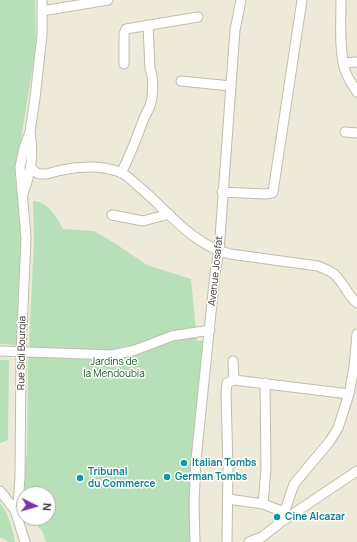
<!DOCTYPE html>
<style>
body{margin:0}
#map{position:relative;width:357px;height:542px;overflow:hidden;background:#eeeada;font-family:Manrope,sans-serif}
canvas{display:block}
.north{position:absolute;left:16px;top:486px;width:40px;height:40px;box-sizing:border-box;background:#fff;border:1px solid #adadab;border-radius:50%;rotate:95deg;font-size:11px;font-weight:700;line-height:16px;text-align:center;color:#33322c}
.north::after{content:'';display:block;margin:auto;width:14px;height:18px;background:#7e33a5;clip-path:polygon(50% 0,100% 100%,50% 72%,0 100%)}
</style>
<div id="map">
<canvas width="357" height="542"></canvas>
<div class="north">N</div>
</div>
<script>
const c = document.querySelector('canvas').getContext('2d');
c.lineJoin = 'round';
function fill(path, color) {
  c.fillStyle = color;
  c.fill(path, 'evenodd');
}
function trace(path, color, width, dash) {
  c.strokeStyle = color;
  c.lineWidth = width;
  c.lineCap = dash ? 'butt' : 'round';
  c.setLineDash(dash || []);
  c.stroke(path);
}
function drawText(font, color, halo, rows, align = 'center') {
  c.font = font + ' Manrope,sans-serif';
  c.lineWidth = 3;
  c.setLineDash([]);
  c.textBaseline = 'middle';
  c.strokeStyle = halo;
  c.fillStyle = color;
  for (const [text, x, y, turn = 0] of rows) {
    c.save();
    c.translate(x, y);
    c.rotate((+turn || 0) * Math.PI / 180);
    c.textAlign = isNaN(turn) ? turn : align;
    if (halo) c.strokeText(text, 0, 0);
    c.fillText(text, 0, 0);
    c.restore();
  }
}
fill(new Path2D(`
 M 0,0 L 35,0 L 36,47 L 15,176 L 22,238 L 16,345 L 0,344 Z
 M 33,201 C 48,202 57,217 63,229 L 94,231 L 116,244 L 147,265 L 191,279 L 197,341 L 203,341 L 192,446 L 191,542 L 46,542 L 42,531 L 30,518 L 48,518 L 48,494 L 24,494 L 24,502 L 22,498 L 27,450 L 28,367 L 34,241 Z
 M 0,360 L 9,360 L 8,440 L 0,443 Z
 M 0,503 C 9,514 12,528 15,542 L 8,542 L 4,539 L 0,538 Z`), '#b7dfb8');
const minor = new Path2D(`
 M 341,0 C 341,21 339,46 344,67 C 346,76 352,84 357,92
 M 42,11 L 108,0
 M 344,63 L 357,62
 M 124,64 L 124,34 L 126,29 L 198,17
 M 181,81 L 231,86
 M 345,132 L 357,133
 M 31,168 C 34,171 36,174 41,174 C 48,175 55,171 62,170 C 81,166 101,165 120,172 C 129,176 136,185 144,191 C 169,213 195,246 230,254 L 318,266 C 324,269 330,270 335,275 C 344,283 347,295 357,303
 M 121,173 C 131,154 137,137 144,118 C 146,114 148,110 150,106 C 153,98 154,77 150,69 L 148,25
 M 222,192 L 265,194 L 272,193 L 273,192 L 302,0
 M 23,194 C 31,171 34,156 30,132
 M 112,215 L 143,221 L 169,214
 M 0,351 L 113,355 L 135,350 L 172,336 L 210,330
 M 233,361 L 234,380
 M 0,491 L 15,510 L 25,542
 M 228,499 L 263,504 L 284,512
 M 263,504 L 266,469 L 265,383
 M 15,510 L 18,504 L 20,477 L 21,352 L 26,238 L 20,167 L 24,148 L 30,132 L 35,98 L 42,35 L 42,0
 M 281,522 L 294,484 L 330,441 L 338,428 L 349,394 L 354,367 L 357,334
 M 195,542 L 194,503 L 196,460 L 215,273 L 219,251 L 235,30 L 241,0
 M 227,542 L 228,468 L 226,393 L 227,383 L 234,380 L 349,394
 M 249,542 L 262,537 L 281,522 L 357,471`);
trace(minor, '#c0bcad', 11);
trace(minor, '#fff', 9);
for (const [x, y, r, color] of [
 [184,463,4,"#0f9aa8"],
 [167,477,4,"#0f9aa8"],
 [80,478,4,"#0f9aa8"],
 [277,517,4,"#0f9aa8"]
]) {
  const dot = new Path2D();
  dot.arc(x, y, r, 0, 2 * Math.PI);
  c.fillStyle = color;
  c.fill(dot);
  trace(dot, '#fff', 1.5);
}
drawText('10px', '#33322c', '#fff', [
 ["Avenue Josafat",216,271,-84],
 ["Rue Sidi Bourqia",22,353,-89]
]);
drawText('10px', '#1b5422', '#fff', [
 ["Jardins de",114,362],
 ["la Mendoubia",114,374]
]);
drawText('bold 10px', '#0d838f', '#fff', [
 ["Italian Tombs",192,463],
 ["Tribunal",88,472],
 ["du Commerce",88,484],
 ["German Tombs",175,477],
 ["Cine Alcazar",285,517]
], 'left');
</script>
